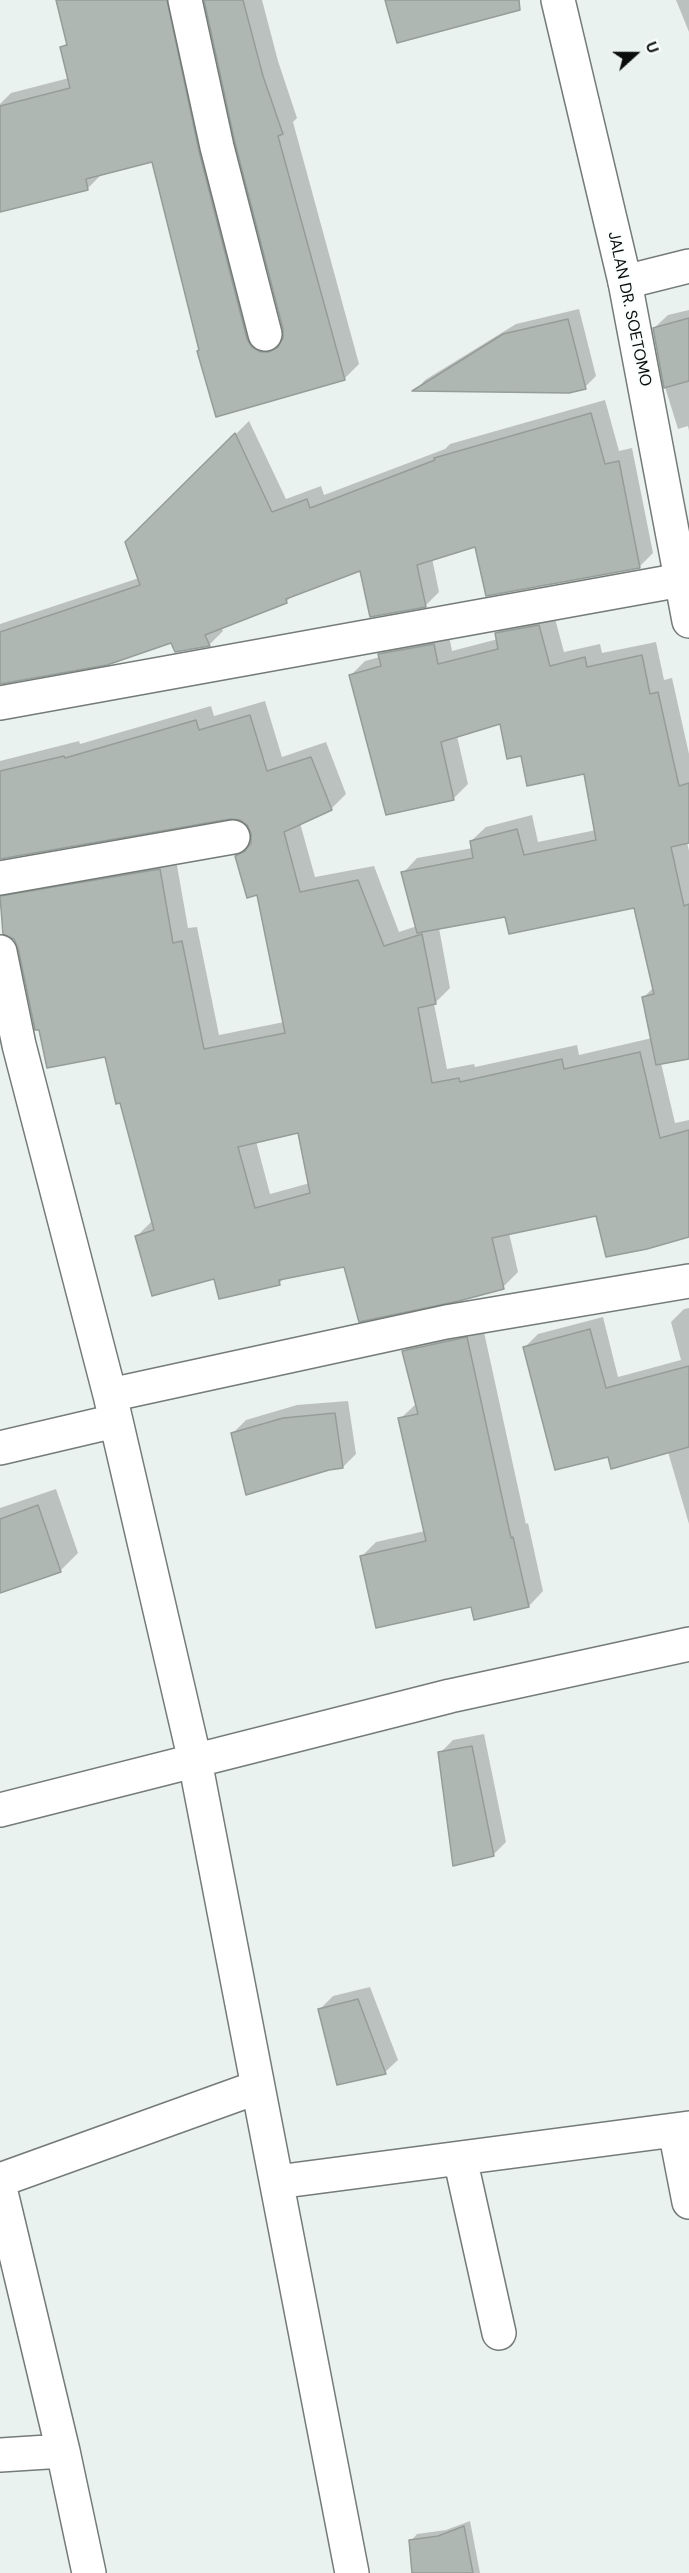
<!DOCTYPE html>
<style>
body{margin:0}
#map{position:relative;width:689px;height:2573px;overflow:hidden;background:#eaf2ef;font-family:"DM Sans",sans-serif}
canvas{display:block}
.north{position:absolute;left:605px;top:24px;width:60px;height:60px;-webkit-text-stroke:4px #fafffd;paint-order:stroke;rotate:69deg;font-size:16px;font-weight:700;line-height:24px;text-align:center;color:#0a0d0c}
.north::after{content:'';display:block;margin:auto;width:21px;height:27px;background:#0a0d0c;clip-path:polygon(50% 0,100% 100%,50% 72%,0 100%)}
</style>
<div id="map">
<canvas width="689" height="2573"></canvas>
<div class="north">U</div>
</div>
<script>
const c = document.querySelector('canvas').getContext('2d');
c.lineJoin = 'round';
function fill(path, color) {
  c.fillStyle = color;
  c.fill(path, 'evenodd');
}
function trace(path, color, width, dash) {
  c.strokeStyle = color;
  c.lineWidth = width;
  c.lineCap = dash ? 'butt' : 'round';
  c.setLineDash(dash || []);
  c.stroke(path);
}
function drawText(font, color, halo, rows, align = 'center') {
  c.font = font + ' "DM Sans",sans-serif';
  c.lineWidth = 4.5;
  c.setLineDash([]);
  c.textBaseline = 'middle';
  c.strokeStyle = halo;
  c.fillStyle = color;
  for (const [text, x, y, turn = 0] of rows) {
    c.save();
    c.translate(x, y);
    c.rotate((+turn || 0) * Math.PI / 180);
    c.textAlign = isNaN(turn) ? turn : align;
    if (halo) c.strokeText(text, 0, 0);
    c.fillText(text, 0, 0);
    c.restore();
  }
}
fill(new Path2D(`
 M 57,0 L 184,0 L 275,337 L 284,338 L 285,329 L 206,0 L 262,0 L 278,61 L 297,118 L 293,122 L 359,364 L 344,379 L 201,349 L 153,160 L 104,172 L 88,188 L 0,211 L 0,104 L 11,93 L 69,78 L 61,48 L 68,42 Z
 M 676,0 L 689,0 L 689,32 Z
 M 579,309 L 596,376 L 585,387 L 416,390 L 425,380 L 516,324 Z
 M 689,310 L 689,431 L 688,426 L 678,429 L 665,387 L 654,328 L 668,315 Z
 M 605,400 L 619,451 L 632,448 L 653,553 L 639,567 L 476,545 L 432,558 L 439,592 L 425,606 L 361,569 L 294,594 L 286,602 L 221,627 L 223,631 L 209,645 L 176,651 L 171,642 L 0,682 L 0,624 L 139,578 L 127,543 L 249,421 L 286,499 L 321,486 L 324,495 L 445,449 L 450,444 Z
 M 553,611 L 564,652 L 600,644 L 602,653 L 656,642 L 664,680 L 672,678 L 689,754 L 689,841 L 687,842 L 689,851 L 689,1057 L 661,1063 L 675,1123 L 689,1120 L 689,1235 L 597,1214 L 509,1233 L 518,1272 L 503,1287 L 345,1265 L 285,1278 L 279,1283 L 215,1277 L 137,1236 L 152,1221 L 122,1101 L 106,1055 L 20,948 L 15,938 L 4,933 L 0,904 L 21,882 L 175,854 L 188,928 L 197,927 L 219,1035 L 284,1022 L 258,893 L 237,856 L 252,841 L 253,833 L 248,824 L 239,818 L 230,817 L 0,858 L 0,761 L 79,741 L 80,744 L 211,706 L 214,716 L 265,701 L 282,757 L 326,742 L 346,794 L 331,809 L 300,823 L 315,877 L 374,866 L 399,932 L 417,926 L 403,873 L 417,858 L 473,848 L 471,841 L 486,827 L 532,815 L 538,842 L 596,830 L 585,772 L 522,754 L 501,723 L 457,736 L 468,784 L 453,799 L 351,675 L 365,661 L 380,657 L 380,654 L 394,640 L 448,630 L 452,651 L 498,639 L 496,633 L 511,619 ZM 635,906 L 654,987 L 643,998 L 652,1038 L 579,1055 L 577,1045 L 475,1067 L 474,1064 L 447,1069 L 434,1004 L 450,988 L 439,928 L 506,915 ZM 299,1132 L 310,1183 L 270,1194 L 256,1141 Z
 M 689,1308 L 689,1524 L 668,1452 L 609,1455 L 525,1347 L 538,1334 L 603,1317 L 618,1377 L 681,1360 L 671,1322 L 684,1309 Z
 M 482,1323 L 526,1524 L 528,1523 L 543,1591 L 529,1606 L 472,1605 L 361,1557 L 376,1542 L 425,1531 L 400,1419 L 417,1403 L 404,1351 L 419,1336 Z
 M 348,1401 L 356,1454 L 343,1467 L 233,1433 L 246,1420 L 297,1405 Z
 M 56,1489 L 78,1553 L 60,1571 L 0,1591 L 0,1508 Z
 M 484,1734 L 506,1842 L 494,1854 L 440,1753 L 453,1740 Z
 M 370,1987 L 398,2060 L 385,2072 L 338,2083 L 320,2009 L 333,1996 Z
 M 470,2521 L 480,2573 L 413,2573 L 411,2541 L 417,2534 L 446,2530 Z`), '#0003');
const building = new Path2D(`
 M 56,0 L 167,0 L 199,151 L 247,339 L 252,347 L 261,352 L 269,352 L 278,347 L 283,338 L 283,329 L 235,143 L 204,0 L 243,0 L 263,76 L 283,134 L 278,136 L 345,380 L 216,417 L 197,351 L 199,350 L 152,162 L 86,179 L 88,190 L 0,212 L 0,106 L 70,88 L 60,47 L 67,45 Z
 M 385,0 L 519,0 L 520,10 L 397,43 Z
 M 689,318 L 689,381 L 664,388 L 653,328 Z
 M 568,319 L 586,389 L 569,393 L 412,391 L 503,334 Z
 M 591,413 L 605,464 L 619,461 L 640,568 L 486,596 L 475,547 L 417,565 L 426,607 L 370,617 L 360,571 L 286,599 L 287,603 L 205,635 L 210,646 L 175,652 L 171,643 L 107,665 L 0,684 L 0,632 L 140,585 L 125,542 L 235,433 L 272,512 L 307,499 L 310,508 L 435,460 L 434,458 Z
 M 539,625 L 550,666 L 585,657 L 587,667 L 642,655 L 650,694 L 658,692 L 679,786 L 689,783 L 689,843 L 671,847 L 684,906 L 689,904 L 689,1059 L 656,1065 L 642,997 L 654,994 L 634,908 L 509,934 L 505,917 L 417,933 L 401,872 L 473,858 L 470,841 L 517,829 L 524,855 L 596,840 L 584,774 L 527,786 L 521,756 L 507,759 L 500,724 L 441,742 L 454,800 L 386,815 L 349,675 L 381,666 L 378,654 L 434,644 L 438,664 L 498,649 L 495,633 Z
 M 250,715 L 267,771 L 311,757 L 332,810 L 284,832 L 300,892 L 358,880 L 384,946 L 422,934 L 436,1004 L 418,1008 L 432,1083 L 459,1078 L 460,1082 L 562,1059 L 564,1069 L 640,1052 L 660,1138 L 689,1130 L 689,1237 L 647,1249 L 606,1257 L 596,1216 L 492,1238 L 504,1289 L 459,1301 L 359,1322 L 344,1267 L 279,1280 L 280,1285 L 219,1299 L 214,1279 L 152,1296 L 135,1236 L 154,1230 L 120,1103 L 116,1104 L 105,1057 L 47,1068 L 39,1030 L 35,1030 L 18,948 L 14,939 L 3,934 L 0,896 L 160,869 L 173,943 L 182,941 L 204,1049 L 285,1033 L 257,895 L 247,898 L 235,856 L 245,851 L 251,843 L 251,833 L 247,825 L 240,820 L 230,819 L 0,859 L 0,771 L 64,756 L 65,758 L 196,720 L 199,730 ZM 298,1133 L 310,1193 L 255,1208 L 238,1147 Z
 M 590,1329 L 606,1388 L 689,1366 L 689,1447 L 611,1469 L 608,1457 L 555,1470 L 523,1347 Z
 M 467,1337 L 511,1538 L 513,1537 L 529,1607 L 474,1620 L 471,1607 L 376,1628 L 360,1556 L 426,1541 L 398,1418 L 418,1414 L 402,1351 Z
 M 335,1413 L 343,1468 L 329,1470 L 246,1495 L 231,1433 L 283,1418 Z
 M 38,1505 L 61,1572 L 0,1593 L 0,1519 Z
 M 472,1746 L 494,1856 L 453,1866 L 438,1752 Z
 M 358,1999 L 386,2074 L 337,2085 L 318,2009 Z
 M 464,2526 L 473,2573 L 412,2573 L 409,2540 L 438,2536 Z`);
fill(building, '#afb7b3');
trace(building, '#959d99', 1.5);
const street = new Path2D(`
 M 185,0 L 217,147 L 265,334
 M 625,282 L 689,266
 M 0,703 L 681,580
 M 0,878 L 233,837
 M 0,952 L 19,1045 L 110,1395 L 195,1761 L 352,2573
 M 110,1395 L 446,1322 L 689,1281
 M 0,1448 L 115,1421
 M 0,1810 L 450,1696 L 689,1644
 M 675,2130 L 689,2202
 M 460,2158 L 499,2333
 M 0,2180 L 258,2087
 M 277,2182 L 689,2128
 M 0,2188 L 63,2451
 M 0,2455 L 63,2451 L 89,2573`);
const secondary = new Path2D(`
 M 558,0 L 625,282 L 689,621`);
trace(street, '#747b78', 36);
trace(secondary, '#747b78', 36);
trace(street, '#fff', 33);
trace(secondary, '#fff', 33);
drawText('16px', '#0a0d0c', '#fafffd', [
 ["JALAN DR. SOETOMO",629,309,78]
]);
</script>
